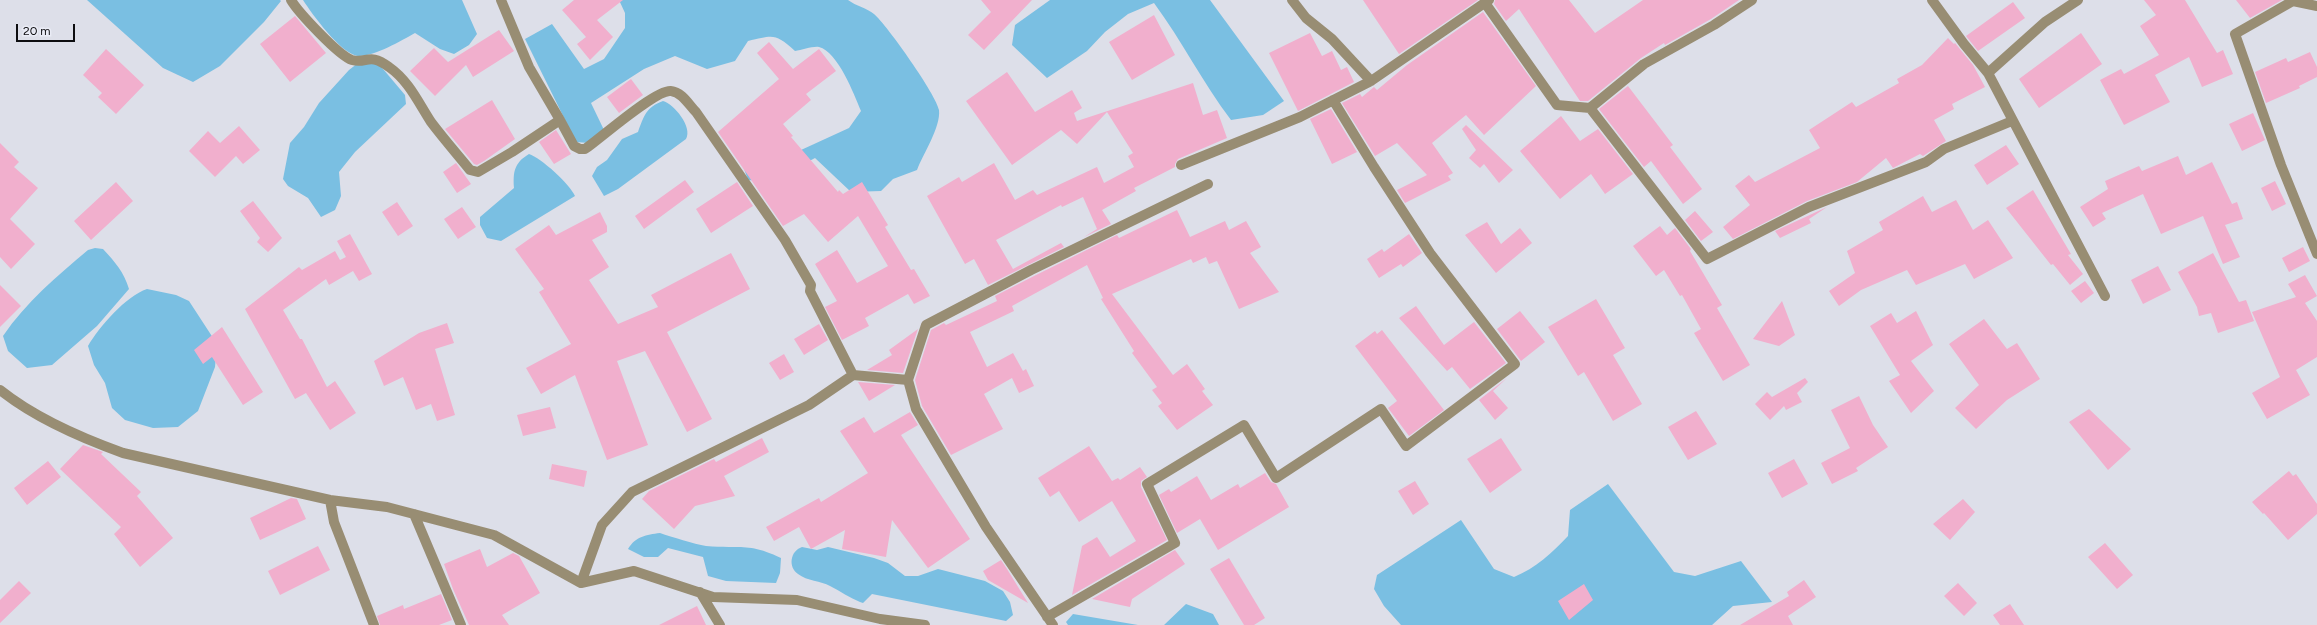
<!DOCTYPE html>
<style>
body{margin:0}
#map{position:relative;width:2317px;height:625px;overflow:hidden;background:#dddfe9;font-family:Figtree,sans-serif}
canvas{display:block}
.scale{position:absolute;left:16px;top:24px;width:59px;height:18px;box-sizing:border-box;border:2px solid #0d0d10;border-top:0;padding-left:5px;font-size:12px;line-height:14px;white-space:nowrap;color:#0d0d10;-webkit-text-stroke:3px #eaecf6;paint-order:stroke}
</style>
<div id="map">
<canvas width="2317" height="625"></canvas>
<div class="scale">20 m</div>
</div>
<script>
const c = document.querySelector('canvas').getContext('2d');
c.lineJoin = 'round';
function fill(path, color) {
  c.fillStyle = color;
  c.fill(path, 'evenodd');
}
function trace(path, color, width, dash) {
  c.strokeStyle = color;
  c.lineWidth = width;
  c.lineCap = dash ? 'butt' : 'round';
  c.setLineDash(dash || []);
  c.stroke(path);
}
fill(new Path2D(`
 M 87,0 L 280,0 L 281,1 L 264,22 L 220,66 L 193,82 L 163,68 Z
 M 303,0 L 462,0 L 477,34 L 469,45 L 454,54 L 440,49 L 415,33 C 401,41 373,57 358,56 C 341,54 312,14 303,0 Z
 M 619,0 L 848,0 C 856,6 867,8 874,14 C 887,25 937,96 939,110 C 941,127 923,154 917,170 L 893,179 L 881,191 L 851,192 L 815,158 L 770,182 L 748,180 L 741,160 L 801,150 L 849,128 L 861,111 C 854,94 838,52 819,47 C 813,46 802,50 795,51 C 775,33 774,35 748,41 L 735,61 L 707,69 L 675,56 L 644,69 L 591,103 L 604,130 L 589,143 L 576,142 L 525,39 L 552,24 L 584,69 L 604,59 L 625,28 L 625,13 Z
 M 1050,0 L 1210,0 L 1284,101 L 1263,115 L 1231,120 C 1203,83 1182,41 1154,3 L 1128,14 L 1105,32 L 1087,51 L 1047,78 L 1012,45 L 1015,25 Z
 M 358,63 L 378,63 L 405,95 L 406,104 L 355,152 L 339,172 L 341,196 L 335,210 L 321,217 L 308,198 L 288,186 L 283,179 L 290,143 L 304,127 L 319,103 L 349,70 Z
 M 663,101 C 674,104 693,127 686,139 L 618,189 L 604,196 L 592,176 L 597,167 L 607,160 L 622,139 L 638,132 C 644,116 646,107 663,101 Z
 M 529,154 C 541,158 570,184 575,196 L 501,241 L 487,238 L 480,225 L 480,217 L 514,188 C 513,172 514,163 529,154 Z
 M 95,248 L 103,249 C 115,262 124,272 129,289 L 97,326 L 52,365 L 27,368 L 8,351 L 3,336 C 26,302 57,276 88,250 Z
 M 147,289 L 176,295 L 189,301 L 217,344 L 215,367 L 198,411 L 178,427 L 153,428 L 125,420 L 112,408 L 105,383 L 94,365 L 88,346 C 99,327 126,296 147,289 Z
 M 1608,484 L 1674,572 L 1695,576 L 1741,561 L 1772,602 L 1733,606 L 1712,625 L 1401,625 L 1384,606 L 1374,589 L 1377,575 L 1461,520 L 1494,569 L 1514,577 C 1536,568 1552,553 1568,536 L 1570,510 Z
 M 660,533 C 672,537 694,544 706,546 C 738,549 749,542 781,558 L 780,573 L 776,583 L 726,581 L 708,576 L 703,557 L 668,548 L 658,557 L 644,557 L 628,549 C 636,536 646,535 660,533 Z
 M 802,547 L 817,550 L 828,547 L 874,558 L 888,563 L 905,576 L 918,576 L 938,569 L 985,581 L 1003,591 L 1010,602 L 1013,615 L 1006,621 L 872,594 L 863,603 L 860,602 C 850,598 840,591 830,586 C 821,581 807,581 798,574 C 788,567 790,551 802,547 Z
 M 1186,604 L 1213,614 L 1219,625 L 1164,625 Z
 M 1073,614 L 1138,625 L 1068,625 L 1066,622 Z`), '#7abfe2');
fill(new Path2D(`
 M 574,0 L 623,0 L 597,20 L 613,37 L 590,60 L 577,44 L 586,37 L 562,10 Z
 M 981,0 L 1032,0 L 984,50 L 968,35 L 991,12 Z
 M 1363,0 L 1478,0 L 1399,54 Z
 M 1495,0 L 1569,0 L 1595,33 L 1643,0 L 1739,0 L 1711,19 L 1665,45 L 1664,43 L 1641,58 L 1588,101 L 1580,101 L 1519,9 L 1506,21 L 1494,4 Z
 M 2144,0 L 2185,0 L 2217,53 L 2223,50 L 2233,74 L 2202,87 L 2189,57 L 2155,75 L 2170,102 L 2124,125 L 2100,80 L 2121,69 L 2124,74 L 2159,55 L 2140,26 L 2156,15 Z
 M 2236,0 L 2282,0 L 2250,18 Z
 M 2013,2 L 2025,18 L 1978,51 L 1966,36 Z
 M 1483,12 L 1536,86 L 1484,135 L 1466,115 L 1432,143 L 1453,173 L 1448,176 L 1451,180 L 1405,203 L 1397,190 L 1427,175 L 1397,143 L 1375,156 L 1342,103 L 1360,94 L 1362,97 L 1374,87 L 1377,90 L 1407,65 Z
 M 1154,15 L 1175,55 L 1132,80 L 1109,42 Z
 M 295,16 L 326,53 L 290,82 L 260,44 Z
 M 499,30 L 514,51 L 473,77 L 466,65 L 435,96 L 410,71 L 434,48 L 448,62 Z
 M 1310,33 L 1322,56 L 1332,51 L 1341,70 L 1347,67 L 1354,82 L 1298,111 L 1269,53 Z
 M 2081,33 L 2102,64 L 2039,108 L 2019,79 Z
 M 1948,38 L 1954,44 L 1955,43 L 1973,65 L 1985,87 L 1952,104 L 1954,109 L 1934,120 L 1946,141 L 1923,156 L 1920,154 L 1893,168 L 1886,158 L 1857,182 L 1807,201 L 1733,239 L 1723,227 L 1750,205 L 1735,186 L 1749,175 L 1755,182 L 1820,148 L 1809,130 L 1852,102 L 1856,107 L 1899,83 L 1897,79 L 1922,65 Z
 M 769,42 L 793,69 L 819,49 L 836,71 L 806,94 L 811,100 L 783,124 L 793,136 L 791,137 L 838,192 L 839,190 L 843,194 L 862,182 L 888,225 L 885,227 L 911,270 L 914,269 L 930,296 L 914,304 L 908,294 L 865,318 L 869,326 L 842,340 L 825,307 L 837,301 L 815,264 L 837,250 L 857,283 L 888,266 L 858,216 L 828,242 L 804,214 L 783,226 L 718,132 L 779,79 L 757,53 Z
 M 106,49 L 144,85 L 116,114 L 98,97 L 102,93 L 83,75 Z
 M 2310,52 L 2317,67 L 2317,77 L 2299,86 L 2300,88 L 2266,103 L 2255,72 L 2286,58 L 2288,62 Z
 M 1007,72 L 1035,112 L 1072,90 L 1082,108 L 1074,113 L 1077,121 L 1193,83 L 1203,115 L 1217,110 L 1227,138 L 1178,159 L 1175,164 L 1175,167 L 1134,188 L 1136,191 L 1102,210 L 1111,224 L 1084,237 L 1097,229 L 1083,197 L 1062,207 L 1061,205 L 996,240 L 1013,269 L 1061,243 L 1064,247 L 988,285 L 974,259 L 965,264 L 927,196 L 959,177 L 962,182 L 994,163 L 1015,200 L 1033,190 L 1037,195 L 1097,167 L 1104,183 L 1134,167 L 1128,156 L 1133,153 L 1107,112 L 1077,144 L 1061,130 L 1012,165 L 966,101 Z
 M 631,79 L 643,95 L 619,113 L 607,97 Z
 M 1628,86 L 1673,145 L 1670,147 L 1702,189 L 1683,204 L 1651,161 L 1644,167 L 1599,109 Z
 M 492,100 L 515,139 L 484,161 L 477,165 L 474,164 L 445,129 Z
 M 1331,109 L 1357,152 L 1332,164 L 1310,119 Z
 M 2253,113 L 2265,140 L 2242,151 L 2229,124 Z
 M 1561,116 L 1580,141 L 1598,129 L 1633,174 L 1605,194 L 1591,174 L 1560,199 L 1520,151 Z
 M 1466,125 L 1513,170 L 1499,183 L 1484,164 L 1480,168 L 1469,158 L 1476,150 L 1462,129 Z
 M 239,126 L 260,150 L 243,164 L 236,156 L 215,177 L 189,151 L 208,131 L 220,143 Z
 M 556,130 L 571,154 L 554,164 L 539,142 Z
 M 0,143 L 19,162 L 14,167 L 38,188 L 10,219 L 35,244 L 11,269 L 0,257 Z
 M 2006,145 L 2019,164 L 1987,185 L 1974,165 Z
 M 2178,156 L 2186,175 L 2212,162 L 2232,204 L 2237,202 L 2243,219 L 2225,225 L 2240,257 L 2223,264 L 2203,216 L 2161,234 L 2143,194 L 2102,213 L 2106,219 L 2093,227 L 2080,207 L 2108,189 L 2105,181 L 2139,166 L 2142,171 Z
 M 456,163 L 471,184 L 457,193 L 443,172 Z
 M 685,180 L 694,192 L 644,229 L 635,216 Z
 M 2275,181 L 2286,204 L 2272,211 L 2261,188 Z
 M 116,182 L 133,201 L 91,240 L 74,221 Z
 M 737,182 L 753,206 L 711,233 L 696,209 Z
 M 2033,190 L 2071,254 L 2068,255 L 2083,274 L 2070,285 L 2053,264 L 2051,265 L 2006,208 Z
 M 1923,196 L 1932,212 L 1956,200 L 1973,230 L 1988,220 L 2013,258 L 1974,279 L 1965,264 L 1916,285 L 1907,270 L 1861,290 L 1839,306 L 1829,291 L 1855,273 L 1847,251 L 1883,230 L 1879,222 Z
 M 253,201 L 282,238 L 268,252 L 257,242 L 260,238 L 240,211 Z
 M 397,202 L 413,226 L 398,236 L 382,212 Z
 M 462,207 L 476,227 L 458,239 L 444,219 Z
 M 1827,207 L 1809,219 L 1811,223 L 1780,238 L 1775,231 Z
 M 1177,210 L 1190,237 L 1225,221 L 1229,230 L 1246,221 L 1261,247 L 1250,253 L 1279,292 L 1239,309 L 1217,261 L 1209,264 L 1206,257 L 1193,263 L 1191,259 L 1112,294 L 1173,375 L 1187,364 L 1205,389 L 1202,391 L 1213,405 L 1177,430 L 1158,406 L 1162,403 L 1152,390 L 1157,387 L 1132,353 L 1134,351 L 1101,299 L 1103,298 L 1087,265 L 1012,306 L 1014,311 L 970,332 L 987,367 L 1013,353 L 1023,371 L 1026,369 L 1034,386 L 1019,393 L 1012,378 L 984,394 L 1003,429 L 951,455 L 922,406 L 915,380 L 931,330 L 944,323 L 946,325 L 997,301 L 995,296 L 1034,276 L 1117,235 L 1119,238 Z
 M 1695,211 L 1713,232 L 1701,241 L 1685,220 Z
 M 600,212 L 607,226 L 607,232 L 592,240 L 609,267 L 589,280 L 618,324 L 658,307 L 651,295 L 731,253 L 750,289 L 667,332 L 712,419 L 687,432 L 645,351 L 617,361 L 648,445 L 607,460 L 575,375 L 541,394 L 526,368 L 571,344 L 539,292 L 544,289 L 515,249 L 549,225 L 556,235 Z
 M 1487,222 L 1501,244 L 1520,228 L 1532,243 L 1496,273 L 1465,235 Z
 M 1660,226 L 1667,235 L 1675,228 L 1691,249 L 1690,251 L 1722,305 L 1717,308 L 1750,365 L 1723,381 L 1694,333 L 1701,329 L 1682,295 L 1680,296 L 1664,270 L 1656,276 L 1633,246 Z
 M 350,234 L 372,274 L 359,281 L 353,271 L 329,285 L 326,279 L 283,310 L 300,339 L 302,339 L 327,387 L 335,381 L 356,413 L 330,430 L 306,393 L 295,399 L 245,309 L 299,267 L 302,270 L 335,251 L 340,260 L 346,257 L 337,241 Z
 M 1409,234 L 1422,253 L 1403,267 L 1401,264 L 1379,278 L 1367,259 L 1382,249 L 1384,252 Z
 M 2303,247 L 2310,261 L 2289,272 L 2282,258 Z
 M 2213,253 L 2239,302 L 2246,300 L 2254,321 L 2218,333 L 2211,313 L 2199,316 L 2197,307 L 2178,272 Z
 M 2158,266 L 2171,290 L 2143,304 L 2131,280 Z
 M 2305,275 L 2317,296 L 2305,303 L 2317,321 L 2317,357 L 2296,370 L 2310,395 L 2267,419 L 2252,393 L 2280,377 L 2252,312 L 2296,297 L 2288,284 Z
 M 2085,281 L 2094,293 L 2081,303 L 2071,291 Z
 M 0,285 L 21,306 L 0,327 Z
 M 1596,299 L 1625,348 L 1613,355 L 1642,404 L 1613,421 L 1584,372 L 1578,376 L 1548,327 Z
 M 1782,301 L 1795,335 L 1779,346 L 1753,339 Z
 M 1416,306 L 1444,345 L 1474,322 L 1506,363 L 1470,389 L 1452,367 L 1447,371 L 1399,318 Z
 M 1520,311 L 1545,342 L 1521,361 L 1497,329 Z
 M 1916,311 L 1933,345 L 1911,361 L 1934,391 L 1911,413 L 1889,381 L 1900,375 L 1870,326 L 1891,313 L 1897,323 Z
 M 1984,319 L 2007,349 L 2017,343 L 2040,379 L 2007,400 L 1976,429 L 1955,408 L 1979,385 L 1949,344 Z
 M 447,323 L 454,343 L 435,349 L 455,415 L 437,421 L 431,404 L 416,410 L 403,377 L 384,386 L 374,361 L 419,333 Z
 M 819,324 L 828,340 L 804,355 L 794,339 Z
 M 222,327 L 263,392 L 243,405 L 212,357 L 203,364 L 194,350 Z
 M 918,329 L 903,373 L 867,370 L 892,355 L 889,350 Z
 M 1382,330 L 1444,410 L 1409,436 L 1388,408 L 1397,401 L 1355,346 L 1375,331 L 1377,334 Z
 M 784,354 L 794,372 L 780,380 L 769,363 Z
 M 1507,378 L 1493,391 L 1508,408 L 1495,420 L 1479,400 Z
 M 1805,378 L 1808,382 L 1797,393 L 1802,402 L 1786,410 L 1784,406 L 1770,420 L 1755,404 L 1767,392 L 1772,397 Z
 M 858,382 L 895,385 L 869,401 Z
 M 1859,396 L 1873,425 L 1888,447 L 1856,468 L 1858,471 L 1832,484 L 1821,463 L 1850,448 L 1831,410 Z
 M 550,407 L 556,428 L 523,436 L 517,415 Z
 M 2089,409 L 2131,449 L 2108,470 L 2069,422 Z
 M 1696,411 L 1717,444 L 1688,460 L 1668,427 Z
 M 910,412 L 918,425 L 901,435 L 970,539 L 928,568 L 892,520 L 886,557 L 842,549 L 845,530 L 811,549 L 799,527 L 774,541 L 766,527 L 819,498 L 821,502 L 868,473 L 840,431 L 864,417 L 874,433 Z
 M 762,438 L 769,452 L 724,476 L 735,496 L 695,506 L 674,529 L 642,499 L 649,491 L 714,459 L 716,462 Z
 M 1501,438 L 1522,470 L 1490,493 L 1467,459 Z
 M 83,445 L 103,452 L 101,454 L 141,492 L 137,496 L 173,538 L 140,567 L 114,534 L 121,527 L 60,469 Z
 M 1089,446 L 1112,481 L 1118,478 L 1120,480 L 1140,467 L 1147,477 L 1141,481 L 1141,487 L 1167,540 L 1072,595 L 1082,546 L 1097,537 L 1110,557 L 1136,541 L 1112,501 L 1079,522 L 1059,491 L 1050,497 L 1038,478 Z
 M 1794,459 L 1808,484 L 1782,498 L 1768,473 Z
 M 48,461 L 61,477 L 27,505 L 14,488 Z
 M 552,464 L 587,471 L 584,487 L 549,479 Z
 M 2289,471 L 2293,476 L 2296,474 L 2317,504 L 2317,514 L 2288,540 L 2264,513 L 2263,514 L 2252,502 Z
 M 1265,473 L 1271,482 L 1276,484 L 1289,507 L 1218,550 L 1200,519 L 1177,533 L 1159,495 L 1169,489 L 1171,492 L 1197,476 L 1211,500 L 1238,484 L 1240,488 Z
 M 1415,481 L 1429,504 L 1413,515 L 1398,491 Z
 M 291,498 L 297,499 L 306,519 L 260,540 L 250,518 Z
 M 1963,499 L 1975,512 L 1950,540 L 1933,524 Z
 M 2105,543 L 2133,575 L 2117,589 L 2088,557 Z
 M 318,546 L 330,570 L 280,595 L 268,571 Z
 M 480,549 L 487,567 L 513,553 L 519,556 L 540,593 L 502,615 L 509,625 L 469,625 L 453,589 L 444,564 Z
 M 1175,550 L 1185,564 L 1132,599 L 1130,607 L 1092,599 Z
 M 1229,558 L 1265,618 L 1254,625 L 1244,625 L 1210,569 Z
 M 1001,560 L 1007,569 L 1028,603 L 988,580 L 983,571 Z
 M 1804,580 L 1816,597 L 1788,616 L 1793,625 L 1740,625 L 1789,596 L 1787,592 Z
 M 19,581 L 31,593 L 0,623 L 0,600 Z
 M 1958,583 L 1977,603 L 1964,616 L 1944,596 Z
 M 1584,584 L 1593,600 L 1569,620 L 1558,601 Z
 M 441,594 L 452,620 L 439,625 L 380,625 L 377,616 L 403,605 L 404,609 Z
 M 2010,604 L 2024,625 L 2000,625 L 1993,615 Z
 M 697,606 L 706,625 L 659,625 Z`), '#f1afcd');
trace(new Path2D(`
 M 291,0 C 298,12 339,56 352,60 C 367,64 369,52 389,67 C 409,81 418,102 431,122 C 443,138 457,154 470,170 L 478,172 L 512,152 L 560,120 L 574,146 L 580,149 L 585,149 C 601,138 656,89 671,91 C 682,92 689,105 696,112 L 785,240 L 811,285 L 810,291 L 853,375
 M 501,0 L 529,67 L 560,120
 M 1292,0 L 1306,18 L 1332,39 L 1371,81
 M 1932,0 L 1964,44 L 1988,73 L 2045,22 L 2078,0
 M 1485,3 L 1557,105 L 1590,108 L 1644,64 L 1714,25 L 1752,0
 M 2317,6 L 2293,1 L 2235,34 L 2281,165 L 2317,254
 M 1988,73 L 2105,296
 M 1590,108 L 1707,259 L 1809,207 L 1926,162 L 1944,149 L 2012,121
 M 1181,165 L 1300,117 L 1371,81 L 1489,0
 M 0,390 C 35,418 81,438 123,453 L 330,500 L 387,507 L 494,535 L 581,583 L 634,571 L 713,597 L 797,600 L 880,619 L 925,625
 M 330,500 L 334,522 L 374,625
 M 414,514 L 461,625
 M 581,583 L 602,525 L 632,492 L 809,405 L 853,375 L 908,380
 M 700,592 L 720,625
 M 1047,617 L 1175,543 L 1147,484 L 1244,425 L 1276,478 L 1381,409 L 1406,446 L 1515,364 L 1430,253 L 1374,167 L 1333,100
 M 1053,625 L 986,527 L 916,409 L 908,380 L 926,325 L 1031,270 L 1208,184`), '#988d73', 10);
</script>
